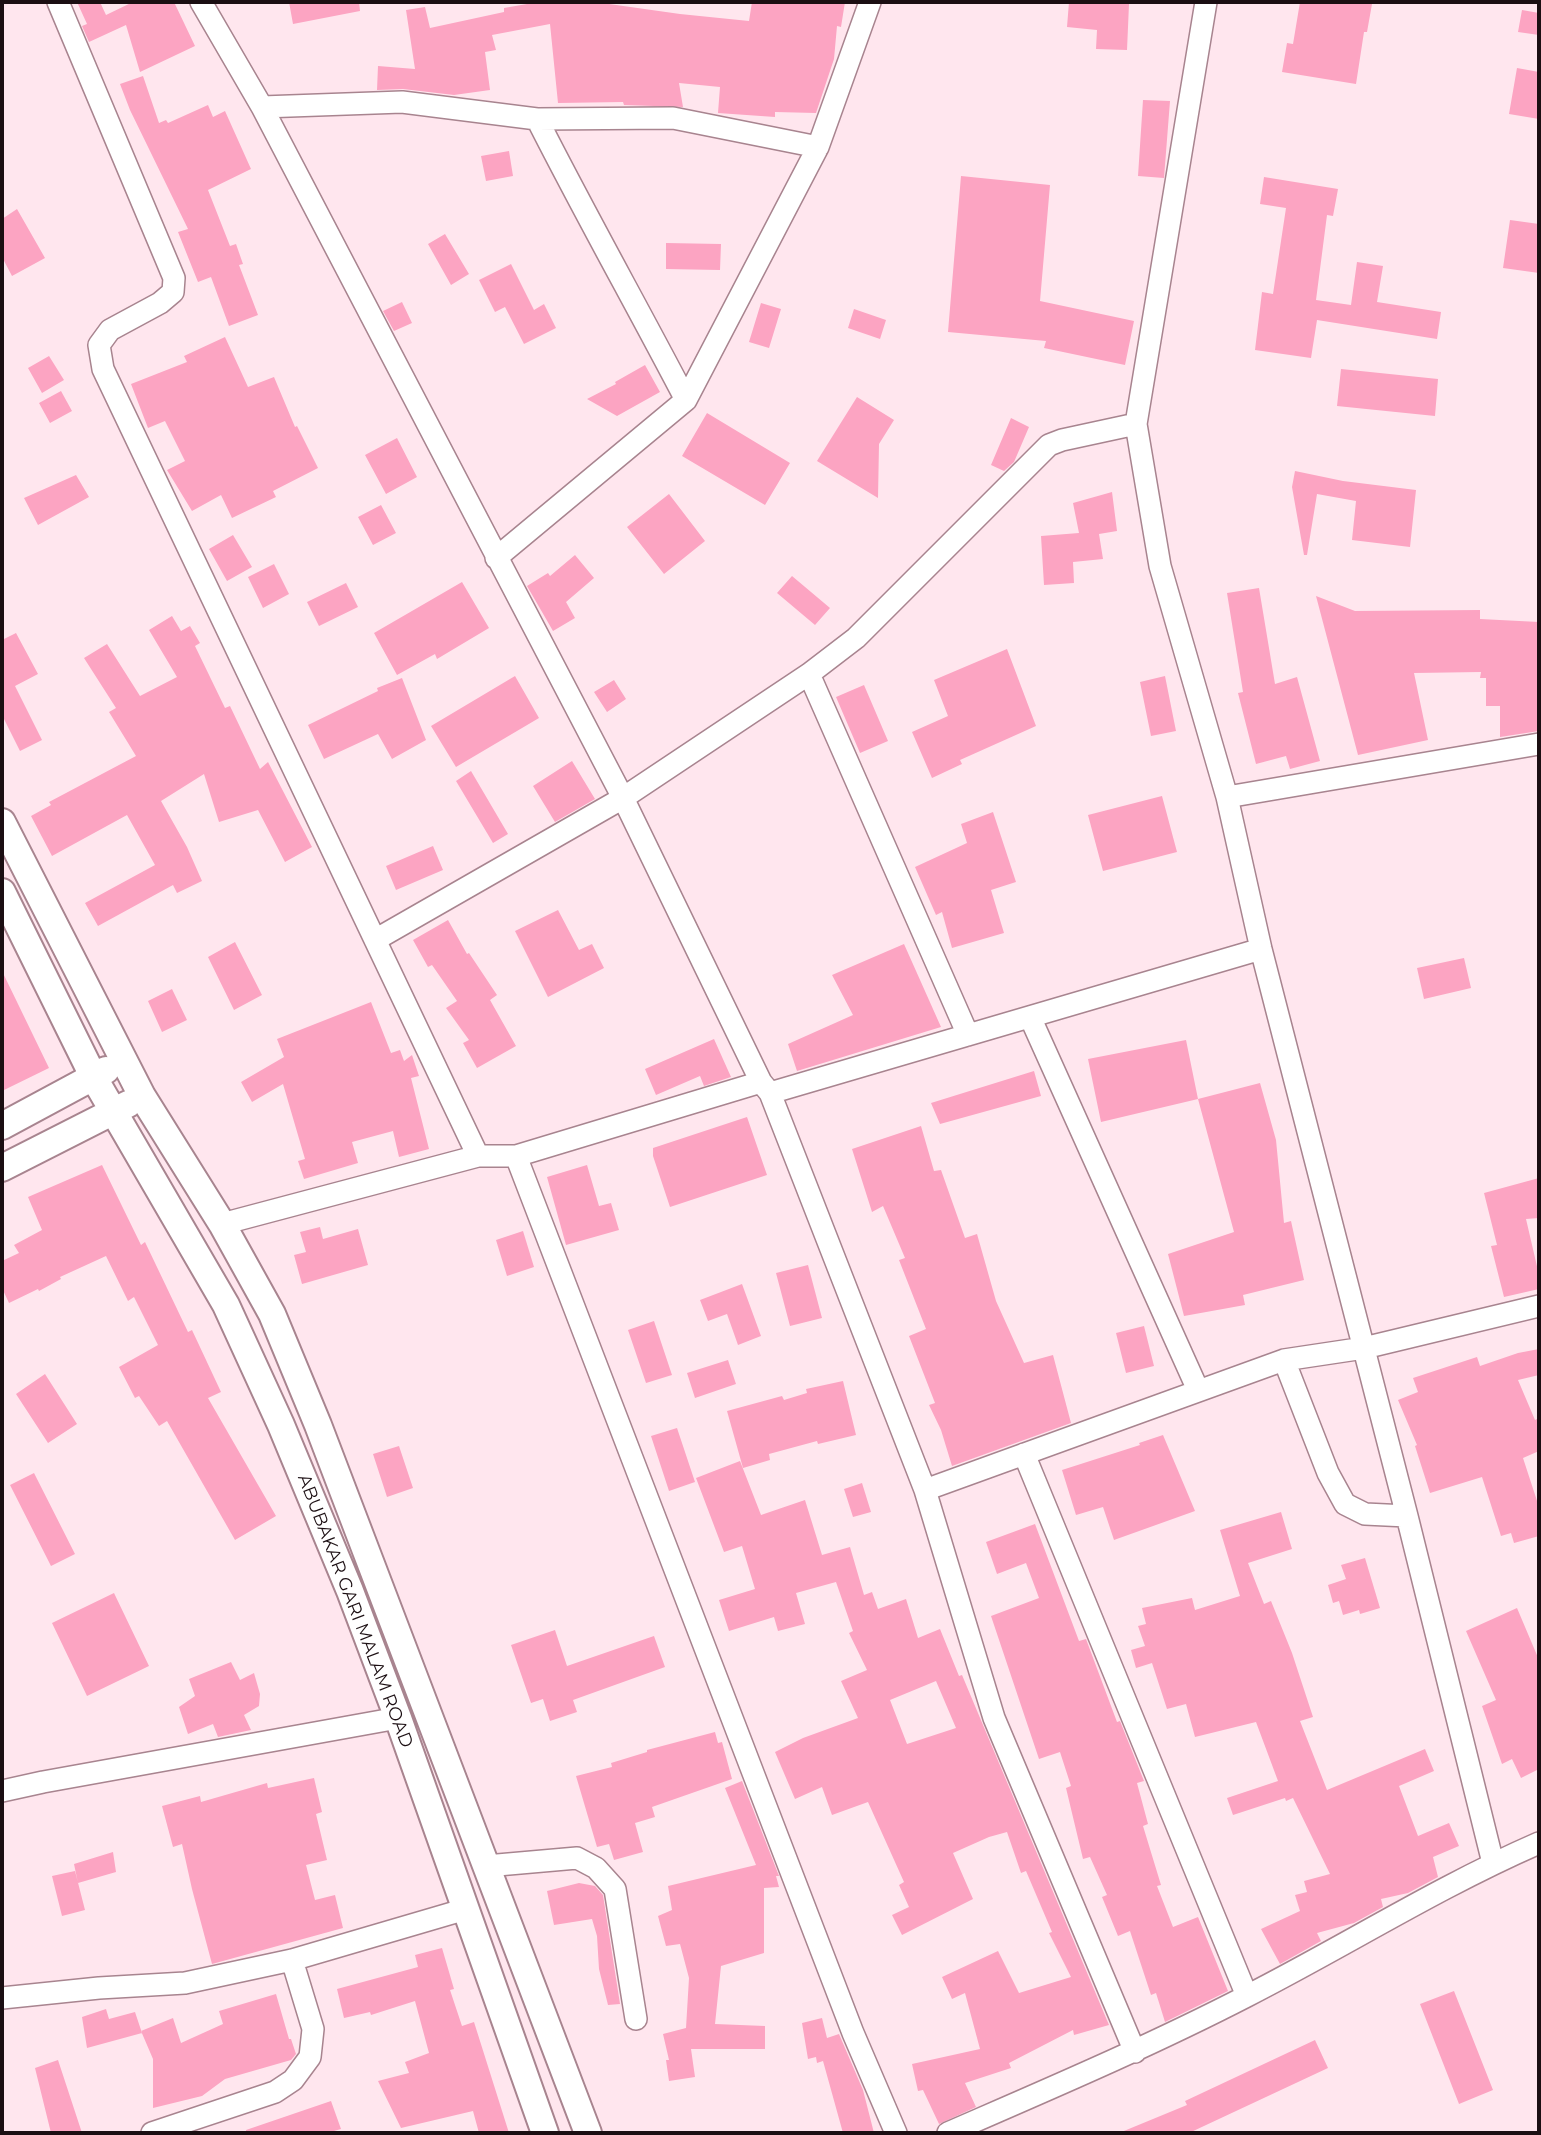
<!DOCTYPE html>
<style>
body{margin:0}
#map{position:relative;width:1541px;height:2135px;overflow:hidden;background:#ffe6ee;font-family:Montserrat,sans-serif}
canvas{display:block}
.frame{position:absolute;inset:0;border:4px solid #1b0e12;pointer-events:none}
</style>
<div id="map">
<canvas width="1541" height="2135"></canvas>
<div class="frame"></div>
</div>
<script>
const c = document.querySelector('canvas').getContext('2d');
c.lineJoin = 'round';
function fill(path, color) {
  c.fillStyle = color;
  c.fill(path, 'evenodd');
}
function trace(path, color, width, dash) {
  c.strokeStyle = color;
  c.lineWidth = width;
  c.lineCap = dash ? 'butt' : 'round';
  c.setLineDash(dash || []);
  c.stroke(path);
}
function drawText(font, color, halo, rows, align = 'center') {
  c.font = font + ' Montserrat,sans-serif';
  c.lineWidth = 6;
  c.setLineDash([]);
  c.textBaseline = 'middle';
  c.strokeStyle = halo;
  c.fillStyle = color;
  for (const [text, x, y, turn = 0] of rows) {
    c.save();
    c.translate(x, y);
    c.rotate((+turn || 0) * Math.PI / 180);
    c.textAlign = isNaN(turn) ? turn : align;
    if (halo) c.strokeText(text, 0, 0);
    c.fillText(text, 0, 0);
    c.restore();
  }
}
fill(new Path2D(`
 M 77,2 L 100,2 L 106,15 L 133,2 L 174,2 L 195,46 L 140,72 L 126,25 L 89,42 L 82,26 L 87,24 Z
 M 289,2 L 359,2 L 360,11 L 293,24 Z
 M 527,2 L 595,2 L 680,14 L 749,21 L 752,2 L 845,2 L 841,27 L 837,26 L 834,59 L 816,113 L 775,112 L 775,117 L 718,113 L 720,87 L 679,83 L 683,107 L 624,105 L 623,102 L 558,103 L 550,24 L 492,35 L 496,50 L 485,52 L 490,90 L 454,95 L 403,89 L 377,90 L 378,66 L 415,69 L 406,10 L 425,7 L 430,28 L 504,12 L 504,8 L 527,4 Z
 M 1069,2 L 1129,4 L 1127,50 L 1096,49 L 1097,30 L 1067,27 Z
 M 1300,2 L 1359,2 L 1372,4 L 1367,32 L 1364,32 L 1356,84 L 1282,72 L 1287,43 L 1293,44 Z
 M 1522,10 L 1539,13 L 1539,35 L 1518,32 Z
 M 1517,68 L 1539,72 L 1539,119 L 1509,114 Z
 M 143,76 L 159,123 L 166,120 L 168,123 L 208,105 L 213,117 L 225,111 L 251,169 L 208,190 L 230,246 L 236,244 L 243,264 L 239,265 L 258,315 L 229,326 L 211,277 L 198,282 L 178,232 L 188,229 L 130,110 L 120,84 Z
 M 1143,100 L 1170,101 L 1164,178 L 1138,176 Z
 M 509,151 L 513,176 L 486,181 L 481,156 Z
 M 961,176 L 1050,185 L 1040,301 L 1134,321 L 1125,365 L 1044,348 L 1046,341 L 948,332 Z
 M 1264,177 L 1338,189 L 1333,216 L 1327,215 L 1316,300 L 1351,305 L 1357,262 L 1383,266 L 1377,302 L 1441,312 L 1437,339 L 1317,320 L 1311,358 L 1255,350 L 1262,292 L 1273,294 L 1286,208 L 1260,204 Z
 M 17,209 L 45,258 L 12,276 L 2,257 L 2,219 Z
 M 1510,220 L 1539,224 L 1539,273 L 1503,268 Z
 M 445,234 L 469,274 L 451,285 L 428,244 Z
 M 666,243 L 721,244 L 720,270 L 666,269 Z
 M 511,264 L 534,310 L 544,304 L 556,328 L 524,344 L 505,307 L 495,312 L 479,280 Z
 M 402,302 L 412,323 L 394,331 L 383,311 Z
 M 761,303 L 781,309 L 769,348 L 749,342 Z
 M 854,309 L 886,320 L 880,339 L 848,328 Z
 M 225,337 L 248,387 L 274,377 L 295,427 L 297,426 L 318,468 L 273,491 L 276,497 L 232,518 L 221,495 L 192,511 L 167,470 L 185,461 L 165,421 L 148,428 L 131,384 L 187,362 L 184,356 Z
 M 49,356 L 64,380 L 42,393 L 28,368 Z
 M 645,365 L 660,392 L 617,416 L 587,399 L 616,384 L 615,382 Z
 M 1341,369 L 1438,379 L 1435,416 L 1337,406 Z
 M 61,391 L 72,411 L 50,423 L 39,403 Z
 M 857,397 L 894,420 L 879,444 L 878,498 L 817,461 Z
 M 707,413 L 790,463 L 765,505 L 682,456 Z
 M 1011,418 L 1029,427 L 1014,462 L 1004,471 L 991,465 Z
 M 397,438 L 417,477 L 386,494 L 365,455 Z
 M 1295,471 L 1343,481 L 1416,490 L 1410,547 L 1352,540 L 1356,501 L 1317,494 L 1307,555 L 1304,555 L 1292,487 Z
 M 76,475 L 89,497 L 38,525 L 24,498 Z
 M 1112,492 L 1117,531 L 1099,534 L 1103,559 L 1073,562 L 1074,583 L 1044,585 L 1041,536 L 1079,533 L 1073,503 Z
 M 669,494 L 705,541 L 664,574 L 627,527 Z
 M 381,505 L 396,533 L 373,545 L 358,517 Z
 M 233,535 L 252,567 L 227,581 L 209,549 Z
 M 575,555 L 594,578 L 566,602 L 575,618 L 553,631 L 527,586 L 548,573 L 550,576 Z
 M 274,564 L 289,594 L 263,608 L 248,577 Z
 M 792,576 L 830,608 L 815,625 L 777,593 Z
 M 462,582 L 489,628 L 437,659 L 435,654 L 397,675 L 374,633 Z
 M 346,583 L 358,607 L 319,626 L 307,602 Z
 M 1259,588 L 1275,684 L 1297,677 L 1320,761 L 1290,769 L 1286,756 L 1256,764 L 1238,693 L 1243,692 L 1227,593 Z
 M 1316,596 L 1355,611 L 1480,610 L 1480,619 L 1539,622 L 1539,731 L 1500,737 L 1500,706 L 1486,706 L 1486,678 L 1480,678 L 1481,672 L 1414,673 L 1428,740 L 1358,755 Z
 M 172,616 L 181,631 L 190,626 L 200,643 L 195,646 L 225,708 L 230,706 L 260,769 L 268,762 L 312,847 L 285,862 L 258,810 L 219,822 L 204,774 L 161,801 L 187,847 L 202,881 L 177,893 L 173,885 L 98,926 L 85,903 L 155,865 L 127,815 L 52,856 L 31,816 L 51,805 L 49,802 L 136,756 L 109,712 L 116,708 L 84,658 L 107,644 L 140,696 L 177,677 L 149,630 Z
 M 16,633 L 38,674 L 15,686 L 42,740 L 20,751 L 2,715 L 2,640 Z
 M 1007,649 L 1036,726 L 960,760 L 962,764 L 932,778 L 912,732 L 948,716 L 934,680 Z
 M 515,676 L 539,718 L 456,767 L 431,726 Z
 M 1165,676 L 1176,731 L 1151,736 L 1140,682 Z
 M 402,678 L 426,740 L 392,759 L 378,734 L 324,759 L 308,725 L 378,691 L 377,688 Z
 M 614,680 L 626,699 L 607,712 L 594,692 Z
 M 864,685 L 888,741 L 860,753 L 836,697 Z
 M 572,761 L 595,799 L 555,822 L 533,786 Z
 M 471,771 L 508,834 L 493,843 L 456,781 Z
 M 1162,796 L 1177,852 L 1103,871 L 1088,815 Z
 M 993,812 L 1016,882 L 991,890 L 1004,933 L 952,948 L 942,912 L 936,915 L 915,867 L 967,843 L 961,824 Z
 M 433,846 L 443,870 L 396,890 L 386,866 Z
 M 558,910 L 579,950 L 592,944 L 604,968 L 548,997 L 515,931 Z
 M 448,920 L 467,954 L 469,953 L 497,995 L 490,1000 L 516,1046 L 477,1068 L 463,1043 L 469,1040 L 446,1008 L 457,1001 L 432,965 L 428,967 L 413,940 Z
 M 235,942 L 262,995 L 234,1010 L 208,957 Z
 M 904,944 L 941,1027 L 797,1071 L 788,1044 L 853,1015 L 832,975 Z
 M 1464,958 L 1471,988 L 1424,999 L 1417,968 Z
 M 2,971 L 49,1068 L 2,1091 Z
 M 172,989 L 187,1020 L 162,1032 L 148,1001 Z
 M 371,1002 L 391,1053 L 400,1050 L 404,1061 L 412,1055 L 419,1076 L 411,1078 L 429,1149 L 399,1157 L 393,1131 L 352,1142 L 358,1163 L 304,1179 L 298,1161 L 305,1159 L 283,1084 L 252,1102 L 241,1082 L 284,1057 L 277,1039 Z
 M 714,1039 L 731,1077 L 704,1086 L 700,1076 L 656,1095 L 645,1069 Z
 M 1186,1040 L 1198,1099 L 1101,1122 L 1088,1059 Z
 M 1034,1071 L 1041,1096 L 940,1124 L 931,1103 Z
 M 1260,1083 L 1276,1140 L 1284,1223 L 1291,1221 L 1304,1280 L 1243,1295 L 1245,1305 L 1184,1316 L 1168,1254 L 1234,1232 L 1198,1099 Z
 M 747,1117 L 767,1175 L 670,1207 L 653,1156 L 653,1148 Z
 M 921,1126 L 934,1171 L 941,1170 L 965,1238 L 977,1234 L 996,1301 L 1024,1363 L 1053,1355 L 1071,1423 L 952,1466 L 941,1430 L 929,1405 L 935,1403 L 909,1336 L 926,1329 L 899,1260 L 905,1258 L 883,1206 L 872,1212 L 852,1149 Z
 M 102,1165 L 141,1245 L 145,1242 L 188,1332 L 192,1330 L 221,1392 L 208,1398 L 276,1516 L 235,1540 L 167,1421 L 159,1426 L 139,1396 L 135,1398 L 119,1367 L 158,1345 L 134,1297 L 128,1301 L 106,1256 L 60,1277 L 61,1279 L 39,1291 L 38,1289 L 9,1303 L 2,1288 L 2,1261 L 19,1253 L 14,1245 L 42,1230 L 28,1197 Z
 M 587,1165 L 599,1206 L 611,1203 L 619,1230 L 566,1245 L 547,1177 Z
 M 1539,1178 L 1539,1218 L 1526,1219 L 1539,1275 L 1539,1289 L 1504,1297 L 1491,1246 L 1497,1245 L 1484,1193 Z
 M 320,1227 L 323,1239 L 358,1229 L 368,1265 L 302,1284 L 294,1255 L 306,1252 L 300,1232 Z
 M 523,1231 L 534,1267 L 507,1276 L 496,1240 Z
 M 808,1265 L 822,1318 L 790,1326 L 776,1273 Z
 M 742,1284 L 761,1336 L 738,1345 L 727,1314 L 708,1321 L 700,1300 Z
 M 654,1321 L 672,1375 L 646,1383 L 628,1330 Z
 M 1144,1326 L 1154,1366 L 1126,1373 L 1116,1333 Z
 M 1539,1349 L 1539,1375 L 1518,1380 L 1535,1420 L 1539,1418 L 1539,1451 L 1523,1458 L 1539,1507 L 1539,1536 L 1514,1543 L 1511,1533 L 1501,1536 L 1482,1477 L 1430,1493 L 1415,1446 L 1417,1445 L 1398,1400 L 1418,1392 L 1413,1378 L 1477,1357 L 1480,1366 L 1518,1353 Z
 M 728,1360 L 736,1384 L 695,1398 L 687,1373 Z
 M 45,1374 L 77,1424 L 48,1443 L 16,1394 Z
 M 843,1381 L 856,1435 L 818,1444 L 817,1441 L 769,1454 L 770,1460 L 743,1468 L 727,1411 L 782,1396 L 784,1400 L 807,1393 L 806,1389 Z
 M 677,1428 L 695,1482 L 669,1491 L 651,1436 Z
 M 1163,1435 L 1195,1511 L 1114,1540 L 1103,1507 L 1076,1515 L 1062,1470 L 1140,1445 L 1139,1443 Z
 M 399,1446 L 413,1488 L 387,1497 L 373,1454 Z
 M 740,1461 L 761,1515 L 805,1500 L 822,1555 L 850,1547 L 864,1595 L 872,1592 L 878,1609 L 906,1599 L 918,1638 L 940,1629 L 959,1676 L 962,1675 L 1109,2025 L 1074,2035 L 1073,2030 L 1009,2063 L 1011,2068 L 965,2083 L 976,2107 L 939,2124 L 923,2090 L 918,2091 L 912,2064 L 980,2049 L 965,1993 L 952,1999 L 942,1977 L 998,1951 L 1019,1993 L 1071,1977 L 1049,1933 L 1052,1932 L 1026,1871 L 1021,1873 L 1007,1832 L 989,1837 L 953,1853 L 973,1899 L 902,1935 L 892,1915 L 909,1907 L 899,1885 L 904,1882 L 868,1802 L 832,1815 L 822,1787 L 795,1799 L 775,1752 L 803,1738 L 858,1718 L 841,1681 L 867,1670 L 849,1633 L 853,1631 L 836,1582 L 796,1593 L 805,1624 L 778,1631 L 774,1617 L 729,1631 L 719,1600 L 755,1589 L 742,1546 L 724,1552 L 696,1478 ZM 936,1681 L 956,1728 L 907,1744 L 890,1700 Z
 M 34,1473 L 75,1554 L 51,1566 L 10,1485 Z
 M 862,1483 L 871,1512 L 853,1517 L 844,1489 Z
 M 1281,1512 L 1292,1549 L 1248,1563 L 1264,1604 L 1271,1601 L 1292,1653 L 1313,1717 L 1300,1721 L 1327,1790 L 1425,1749 L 1434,1771 L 1399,1786 L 1418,1836 L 1449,1823 L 1459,1846 L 1433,1857 L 1438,1877 L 1408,1893 L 1381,1899 L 1383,1907 L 1354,1923 L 1317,1933 L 1321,1941 L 1280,1964 L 1261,1929 L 1300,1911 L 1295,1895 L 1307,1892 L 1304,1881 L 1330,1874 L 1293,1798 L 1286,1801 L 1285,1798 L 1233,1815 L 1227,1798 L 1278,1781 L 1256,1722 L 1195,1737 L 1186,1704 L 1167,1709 L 1152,1663 L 1136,1668 L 1131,1650 L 1145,1646 L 1138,1626 L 1146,1624 L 1142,1608 L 1192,1598 L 1195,1610 L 1240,1596 L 1220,1530 Z
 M 1035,1524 L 1079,1641 L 1086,1639 L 1117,1722 L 1120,1721 L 1144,1781 L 1137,1783 L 1148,1824 L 1143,1826 L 1161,1885 L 1157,1886 L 1173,1927 L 1198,1917 L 1228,1991 L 1165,2022 L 1156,1993 L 1151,1995 L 1130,1931 L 1118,1936 L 1102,1897 L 1107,1895 L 1090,1857 L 1083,1859 L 1066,1788 L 1071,1786 L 1060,1752 L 1039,1759 L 991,1616 L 1039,1598 L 1026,1563 L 997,1574 L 986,1542 Z
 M 1365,1558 L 1380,1608 L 1360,1614 L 1359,1610 L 1343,1615 L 1339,1601 L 1333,1603 L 1328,1585 L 1346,1579 L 1341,1565 Z
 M 114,1593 L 149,1666 L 87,1696 L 52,1623 Z
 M 1517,1608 L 1539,1660 L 1539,1769 L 1521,1778 L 1512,1759 L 1502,1764 L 1482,1706 L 1496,1700 L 1466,1631 Z
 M 555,1630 L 567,1666 L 654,1636 L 665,1667 L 573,1700 L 577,1712 L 550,1721 L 543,1699 L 531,1703 L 511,1645 Z
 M 231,1662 L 240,1680 L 254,1673 L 260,1694 L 259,1706 L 244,1715 L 251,1730 L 218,1737 L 213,1724 L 188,1734 L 179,1707 L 195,1696 L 189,1679 Z
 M 715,1732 L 718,1743 L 722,1742 L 732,1779 L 652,1807 L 655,1817 L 635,1823 L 643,1852 L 614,1860 L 609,1844 L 597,1847 L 576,1776 L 612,1767 L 611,1763 L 647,1752 L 647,1750 Z
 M 314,1778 L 322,1812 L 316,1814 L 327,1860 L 306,1865 L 315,1900 L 335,1895 L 343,1928 L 212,1964 L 192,1889 L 182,1844 L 173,1847 L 162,1806 L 200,1796 L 201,1802 L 267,1783 L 268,1788 Z
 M 742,1781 L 779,1876 L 776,1876 L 779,1887 L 764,1888 L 764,1953 L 721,1966 L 715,2024 L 765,2026 L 765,2049 L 691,2049 L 695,2077 L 669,2081 L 666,2060 L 669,2060 L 663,2034 L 686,2028 L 689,1978 L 680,1944 L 666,1946 L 658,1916 L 672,1910 L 668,1886 L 756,1865 L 725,1788 Z
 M 113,1852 L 116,1872 L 78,1883 L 74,1864 Z
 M 75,1871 L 85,1910 L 62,1916 L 52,1876 Z
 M 579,1883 L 595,1886 L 603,1895 L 620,2004 L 608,2005 L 599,1969 L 597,1936 L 592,1919 L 554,1925 L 547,1891 Z
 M 442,1948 L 454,1989 L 450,1990 L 462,2026 L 474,2022 L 509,2133 L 479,2133 L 473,2111 L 401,2128 L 378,2081 L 409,2073 L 405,2062 L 429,2053 L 415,2001 L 371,2015 L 370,2012 L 344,2018 L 337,1989 L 418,1967 L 415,1955 Z
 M 1454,1991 L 1493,2090 L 1459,2104 L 1420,2004 Z
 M 276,1994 L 289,2039 L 291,2039 L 296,2054 L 291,2060 L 225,2079 L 202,2096 L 153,2108 L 153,2059 L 141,2031 L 173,2018 L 181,2043 L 223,2024 L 219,2011 Z
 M 106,2009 L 109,2019 L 135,2012 L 142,2033 L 87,2048 L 82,2017 Z
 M 822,2018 L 827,2038 L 839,2034 L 863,2090 L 874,2133 L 843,2133 L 823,2061 L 817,2063 L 816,2057 L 808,2059 L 802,2023 Z
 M 1315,2040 L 1328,2068 L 1189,2133 L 1119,2133 L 1187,2105 L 1185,2101 Z
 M 58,2060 L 82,2133 L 51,2133 L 35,2068 Z
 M 331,2101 L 341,2129 L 327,2133 L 246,2133 L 246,2130 Z`), '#fca4c2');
const minor = new Path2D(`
 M 58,2 L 174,278 L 173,292 L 160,303 L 110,330 L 99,345 L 103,369 L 478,1156
 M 201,2 L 262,107 L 623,798 L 761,1082 L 770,1093 L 925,1490 L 994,1718 L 1135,2052
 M 1206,2 L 1136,424 L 1160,566 L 1227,797 L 1261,949 L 1407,1516 L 1493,1863
 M 262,107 L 402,102 L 537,119 L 673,118 L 818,147
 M 537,119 C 585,214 637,306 686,400
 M 496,558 L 686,400 L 818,147 L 870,2
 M 809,674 L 968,1035
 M 1227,797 L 1539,744
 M 375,940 L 623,798 L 809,674 L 856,638 L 1049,445 L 1062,440 L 1136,424
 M 1030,1017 L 1198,1390
 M 770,1093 L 1261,949
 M 516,1156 L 853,2033 L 896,2133
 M 222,1224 L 478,1156 L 516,1156 L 761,1082
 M 1284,1360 L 1328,1473 L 1345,1504 L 1365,1514 L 1407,1516
 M 1024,1454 L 1247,1996
 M 925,1490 L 1284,1360 L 1364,1348 L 1539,1306
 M 2,1791 L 43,1782 L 398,1718
 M 486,1866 L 577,1858 L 596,1868 L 615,1889 L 636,2019
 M 2,1998 L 99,1988 L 185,1983 L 292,1960 L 466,1909
 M 152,2133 L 275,2092 L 293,2080 L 310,2057 L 313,2029 L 292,1960
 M 948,2133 C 1049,2089 1150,2046 1247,1996 C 1345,1946 1438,1887 1539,1843`);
const tertiary = new Path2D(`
 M 2,822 L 142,1096 L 222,1224 L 272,1314 L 318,1425 L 588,2133
 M 2,892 L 94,1078 L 226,1305 L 281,1425 L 350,1591 L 398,1718 L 545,2133
 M 2,1126 L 106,1070
 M 2,1168 L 128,1104`);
trace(minor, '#a8848f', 24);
trace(tertiary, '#a8848f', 30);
trace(minor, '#fff', 21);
trace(tertiary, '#fff', 26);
drawText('18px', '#1b0e12', '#fff', [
 ["ABUBAKAR GARI MALAM ROAD",355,1611,69]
]);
</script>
